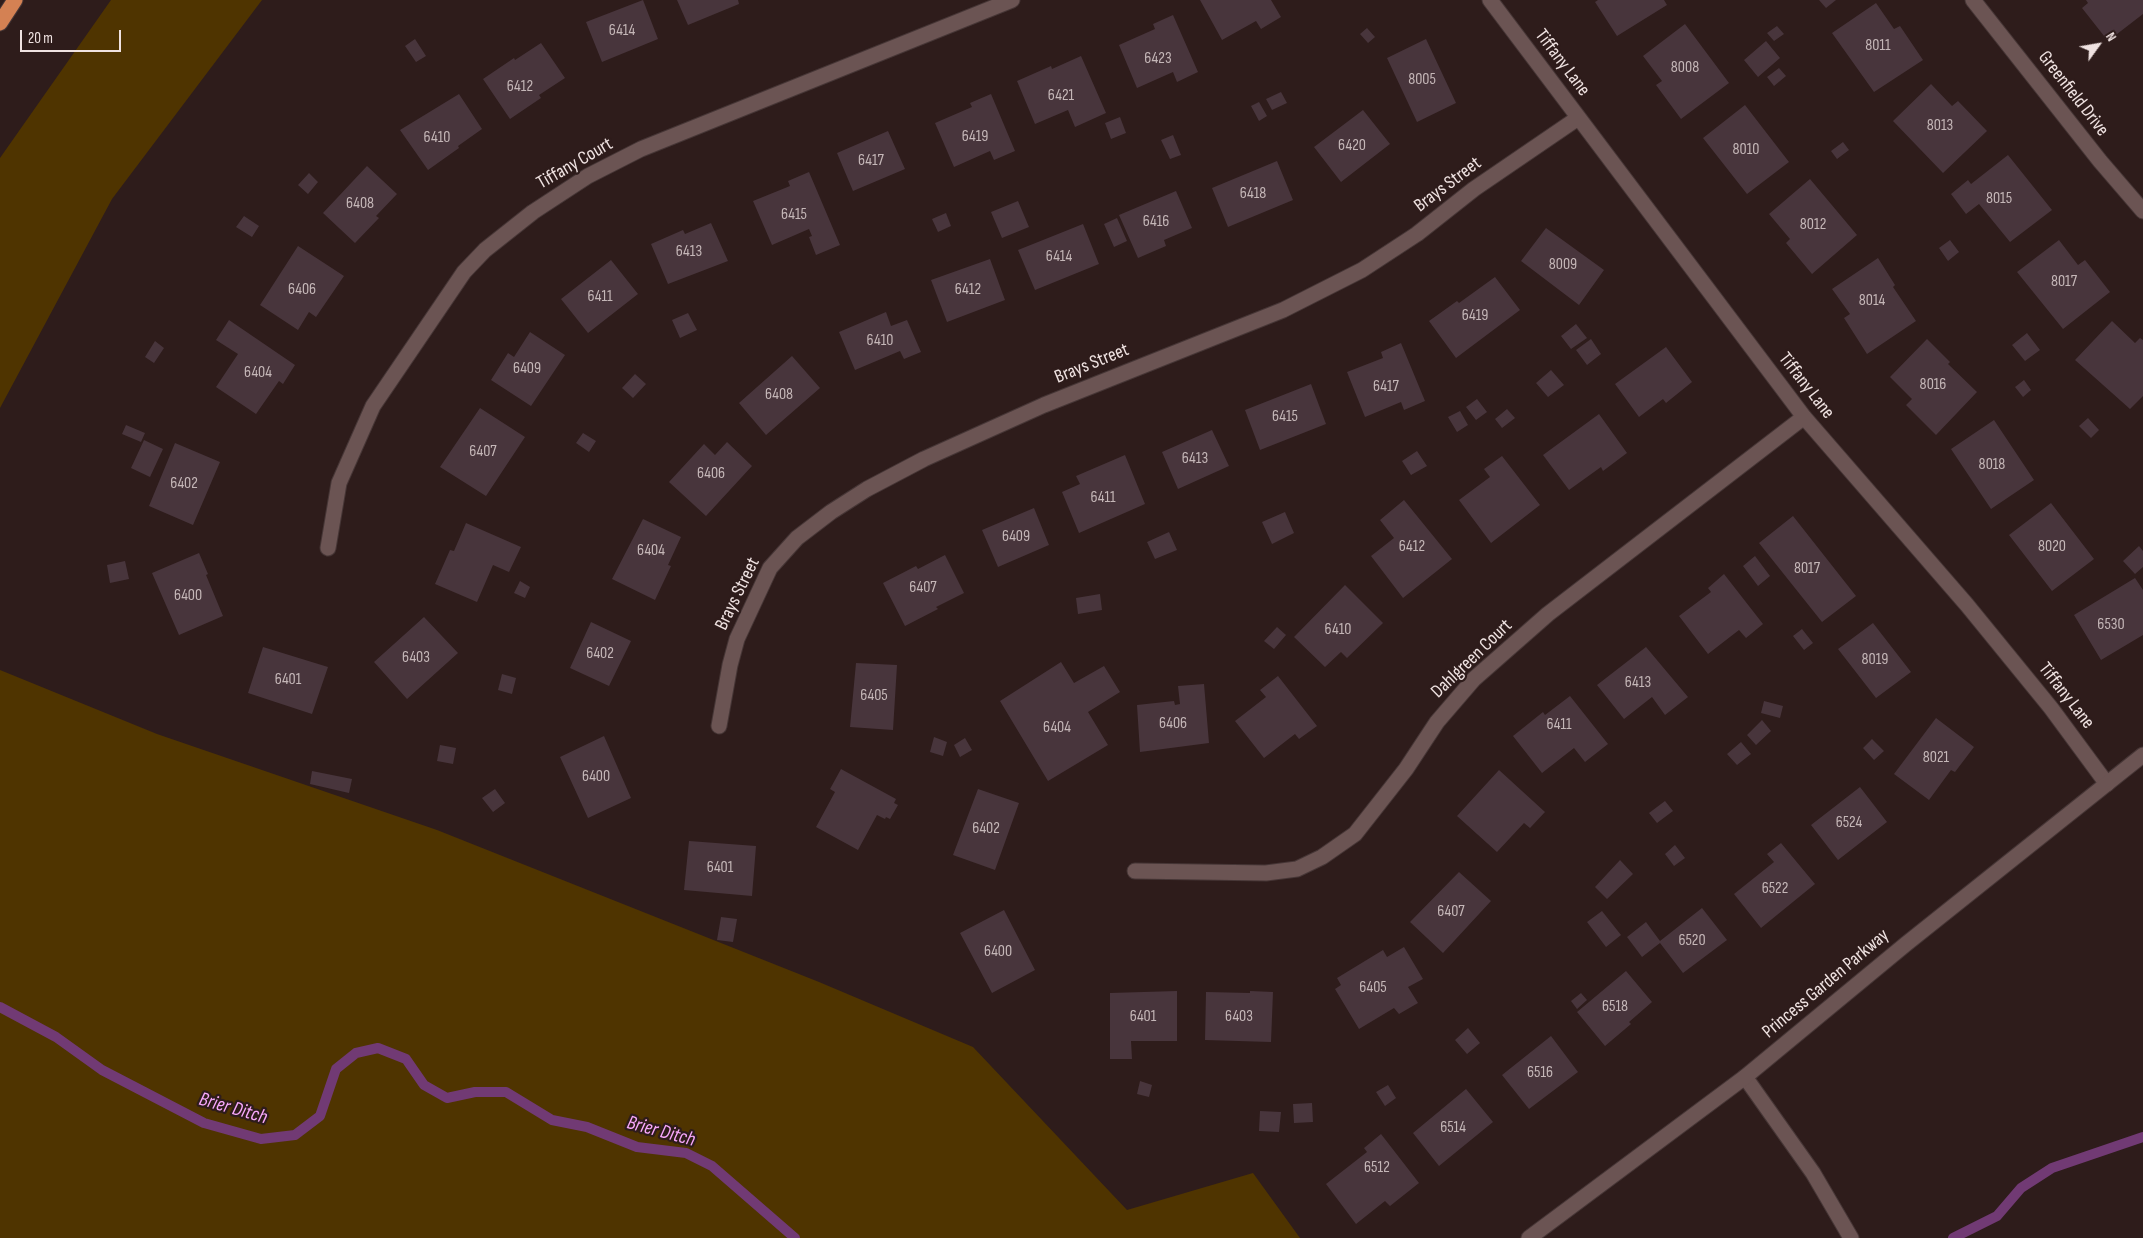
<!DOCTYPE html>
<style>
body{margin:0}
#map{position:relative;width:2143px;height:1238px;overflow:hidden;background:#2e1c1b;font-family:"Sofia Sans Condensed",sans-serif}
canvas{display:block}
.north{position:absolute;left:2073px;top:20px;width:50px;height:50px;-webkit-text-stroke:4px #2e1c1b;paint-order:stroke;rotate:58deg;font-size:14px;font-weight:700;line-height:20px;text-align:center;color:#efe2e1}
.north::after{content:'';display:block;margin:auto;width:18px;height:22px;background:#efe2e1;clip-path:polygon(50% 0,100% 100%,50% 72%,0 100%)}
.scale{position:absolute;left:20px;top:30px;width:101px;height:22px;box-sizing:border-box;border:2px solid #efe2e1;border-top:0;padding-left:6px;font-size:15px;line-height:18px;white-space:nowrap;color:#efe2e1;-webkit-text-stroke:4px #2e1c1b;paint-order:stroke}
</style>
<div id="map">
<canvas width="2143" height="1238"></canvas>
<div class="north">N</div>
<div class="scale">20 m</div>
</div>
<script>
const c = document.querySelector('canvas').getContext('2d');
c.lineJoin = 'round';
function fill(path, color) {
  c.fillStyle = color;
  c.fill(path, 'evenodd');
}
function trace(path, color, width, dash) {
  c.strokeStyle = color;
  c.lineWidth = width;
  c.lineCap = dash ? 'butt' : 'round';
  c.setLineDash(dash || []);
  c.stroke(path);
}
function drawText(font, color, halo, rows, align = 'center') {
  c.font = font + ' "Sofia Sans Condensed",sans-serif';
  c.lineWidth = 4.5;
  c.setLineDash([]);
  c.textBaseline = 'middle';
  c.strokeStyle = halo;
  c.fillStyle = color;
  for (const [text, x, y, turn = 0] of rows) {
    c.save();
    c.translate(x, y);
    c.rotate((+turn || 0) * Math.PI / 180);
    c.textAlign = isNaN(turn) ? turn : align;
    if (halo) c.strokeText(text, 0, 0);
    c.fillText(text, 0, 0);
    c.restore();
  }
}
fill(new Path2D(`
 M 111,0 L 262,0 L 112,199 L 0,408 L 0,158 Z
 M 0,670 L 157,734 L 437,830 L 819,982 L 973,1047 L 1127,1210 L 1253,1173 L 1300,1238 L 0,1238 Z`), '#4f3400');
trace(new Path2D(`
 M 0,1007 L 56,1037 L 102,1070 L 204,1123 L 261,1139 L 295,1135 L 320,1116 L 336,1069 L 356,1053 L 378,1048 L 406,1059 L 424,1085 L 447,1098 L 475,1092 L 506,1092 L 552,1120 L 587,1127 L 637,1147 L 686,1153 L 712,1166 L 795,1238
 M 1953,1238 L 1997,1216 L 2021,1188 L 2052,1168 L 2143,1137`), '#713a74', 10);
fill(new Path2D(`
 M 643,0 L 658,39 L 602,62 L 586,22 Z
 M 677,0 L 738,0 L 739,4 L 688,25 Z
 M 1200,0 L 1271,0 L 1281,17 L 1261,29 L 1256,21 L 1222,40 Z
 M 1598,0 L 1664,0 L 1667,5 L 1617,36 L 1595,2 Z
 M 1819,0 L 1836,0 L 1826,8 Z
 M 2086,0 L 2143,0 L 2143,14 L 2108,41 L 2082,8 L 2088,3 Z
 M 1876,3 L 1894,29 L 1900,26 L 1923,60 L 1874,92 L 1832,33 Z
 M 1173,15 L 1198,72 L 1177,82 L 1173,72 L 1137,88 L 1119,45 L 1155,29 L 1153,24 Z
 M 1685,24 L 1729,83 L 1681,119 L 1656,85 L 1662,81 L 1643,56 Z
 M 1777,26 L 1784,34 L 1774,41 L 1767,33 Z
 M 1367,28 L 1375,37 L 1368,43 L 1360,34 Z
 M 415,39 L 426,56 L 416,62 L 405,46 Z
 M 1426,39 L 1456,103 L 1417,122 L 1387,58 Z
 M 1766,41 L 1780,58 L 1758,77 L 1744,60 Z
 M 541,43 L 565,78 L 539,95 L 541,98 L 510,119 L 483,79 L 514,58 L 515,60 Z
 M 1081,56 L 1106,113 L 1075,127 L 1068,110 L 1035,124 L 1017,81 L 1051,66 L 1052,69 Z
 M 1779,68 L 1786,76 L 1774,86 L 1767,77 Z
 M 1931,84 L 1952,106 L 1958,101 L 1987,131 L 1943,173 L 1893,121 Z
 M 1281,92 L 1287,103 L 1272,110 L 1266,99 Z
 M 459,94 L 482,129 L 458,146 L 459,148 L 428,170 L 400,130 Z
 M 991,94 L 1015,151 L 994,160 L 990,151 L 954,167 L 935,123 L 972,107 L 970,103 Z
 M 1259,102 L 1267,116 L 1259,121 L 1251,106 Z
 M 1745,105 L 1789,162 L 1747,194 L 1703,138 Z
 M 1363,110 L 1390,144 L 1341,182 L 1314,147 Z
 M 1120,117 L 1126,133 L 1111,139 L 1105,123 Z
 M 888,131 L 905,169 L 853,191 L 837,153 Z
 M 1173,135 L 1181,155 L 1170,159 L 1161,140 Z
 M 1843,142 L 1849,150 L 1837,159 L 1831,151 Z
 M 2008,155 L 2052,210 L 2010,242 L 1979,204 L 1966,214 L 1951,194 L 1968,180 L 1971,184 Z
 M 1277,161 L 1293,200 L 1228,227 L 1212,188 Z
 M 367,166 L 397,194 L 376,216 L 379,218 L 355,243 L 323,213 Z
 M 809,172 L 840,245 L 816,255 L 809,237 L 812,236 L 809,229 L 772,245 L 753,201 L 790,186 L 788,181 Z
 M 309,173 L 318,182 L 308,194 L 298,185 Z
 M 1810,179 L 1857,235 L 1812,274 L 1786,243 L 1790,239 L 1769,214 Z
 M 1176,191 L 1192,228 L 1164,240 L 1166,246 L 1138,258 L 1119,215 Z
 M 1018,201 L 1029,227 L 1002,238 L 991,212 Z
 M 946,213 L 951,226 L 938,232 L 932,219 Z
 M 244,216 L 259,226 L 252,237 L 236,227 Z
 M 1117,218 L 1127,241 L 1114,247 L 1104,224 Z
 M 711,223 L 728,261 L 668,284 L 651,244 L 683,230 L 685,234 Z
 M 1083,224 L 1099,264 L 1035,290 L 1018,250 Z
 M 1546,228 L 1604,270 L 1579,305 L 1521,261 Z
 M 1950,240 L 1959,252 L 1948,261 L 1939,248 Z
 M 2059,240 L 2078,265 L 2085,260 L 2110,292 L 2063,329 L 2017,272 Z
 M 298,246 L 344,276 L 316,317 L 309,312 L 298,330 L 260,305 Z
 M 1878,258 L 1895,285 L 1893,287 L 1916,321 L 1867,354 L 1844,318 L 1850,314 L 1832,289 Z
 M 990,259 L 1005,300 L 947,322 L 931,280 Z
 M 611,260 L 638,294 L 588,333 L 561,299 Z
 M 1495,277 L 1520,310 L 1456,358 L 1429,321 L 1457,301 L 1459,303 Z
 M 886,312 L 891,326 L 907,320 L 921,352 L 904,359 L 900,351 L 855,370 L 839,332 Z
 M 688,313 L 697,330 L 680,338 L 672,320 Z
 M 229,320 L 295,365 L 283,384 L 279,381 L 256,414 L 216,387 L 238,354 L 216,340 Z
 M 2112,321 L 2135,343 L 2140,338 L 2143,340 L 2143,396 L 2130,409 L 2075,360 Z
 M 1576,324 L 1587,338 L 1571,349 L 1561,336 Z
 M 530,332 L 565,355 L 531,406 L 491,380 L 508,353 L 514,357 Z
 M 2027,333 L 2040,350 L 2025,361 L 2012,345 Z
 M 1591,339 L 1601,354 L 1587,365 L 1576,350 Z
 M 1927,339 L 1950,362 L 1948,364 L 1977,392 L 1936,435 L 1906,405 L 1912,399 L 1890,377 Z
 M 155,341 L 164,348 L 154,363 L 145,357 Z
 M 1401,343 L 1425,401 L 1404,410 L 1401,402 L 1365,417 L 1347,372 L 1383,358 L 1381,352 Z
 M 1666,347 L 1692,382 L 1666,403 L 1663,399 L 1639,417 L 1615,384 Z
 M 792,356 L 820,388 L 766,435 L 739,403 Z
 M 1551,370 L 1564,385 L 1548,397 L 1536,383 Z
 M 635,374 L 646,384 L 633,398 L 622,388 Z
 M 2024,380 L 2031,390 L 2023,397 L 2015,387 Z
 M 1311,384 L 1326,424 L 1260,450 L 1245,410 Z
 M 1477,399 L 1487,412 L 1476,420 L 1466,407 Z
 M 480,408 L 525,437 L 486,496 L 440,467 Z
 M 1507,409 L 1515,418 L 1502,428 L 1495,419 Z
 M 1460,411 L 1468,425 L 1457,432 L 1448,417 Z
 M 1599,414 L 1627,453 L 1603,471 L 1601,467 L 1569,490 L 1543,455 Z
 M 2088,418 L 2099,430 L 2091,438 L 2079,426 Z
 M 1994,420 L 2034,480 L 1991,509 L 1951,449 Z
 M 126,425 L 145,433 L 141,442 L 122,434 Z
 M 1212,430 L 1229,466 L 1178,489 L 1162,452 Z
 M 583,433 L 596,441 L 589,452 L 576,443 Z
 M 144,440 L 163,449 L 150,477 L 131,468 Z
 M 727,442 L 752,466 L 706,516 L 669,482 L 704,444 L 715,455 Z
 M 175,443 L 220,462 L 193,525 L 149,506 Z
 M 1417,451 L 1427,466 L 1411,475 L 1402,461 Z
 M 1125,455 L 1145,504 L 1079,533 L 1062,492 L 1080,484 L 1076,476 Z
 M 1502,456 L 1540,505 L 1491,543 L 1459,500 L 1490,477 L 1484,469 Z
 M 1404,500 L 1452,559 L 1403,598 L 1371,556 L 1394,538 L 1380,520 Z
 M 2051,503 L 2094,559 L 2052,591 L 2009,535 Z
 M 1034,508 L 1049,545 L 998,567 L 982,530 Z
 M 1285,512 L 1294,533 L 1272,544 L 1262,522 Z
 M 1793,516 L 1856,596 L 1822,622 L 1759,543 Z
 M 643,519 L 681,537 L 668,565 L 671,566 L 655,600 L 612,579 Z
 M 466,523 L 521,547 L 509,572 L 493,565 L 477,602 L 435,584 L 450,550 L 454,551 Z
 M 1169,532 L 1177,550 L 1155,559 L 1147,542 Z
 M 2139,546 L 2143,551 L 2143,567 L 2135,574 L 2123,561 Z
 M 199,553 L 208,574 L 206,575 L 223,616 L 179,635 L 152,573 Z
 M 945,555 L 964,593 L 936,607 L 938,609 L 905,626 L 883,583 L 916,566 L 918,569 Z
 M 1755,556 L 1770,576 L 1758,586 L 1743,566 Z
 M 125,561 L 129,579 L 110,583 L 107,565 Z
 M 1724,574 L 1763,624 L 1746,638 L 1739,630 L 1708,654 L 1679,616 L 1711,592 L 1708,588 Z
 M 2135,578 L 2143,590 L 2143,635 L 2101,660 L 2074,615 Z
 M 520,581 L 530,587 L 525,598 L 514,593 Z
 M 1345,585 L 1383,623 L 1347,658 L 1341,652 L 1325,667 L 1294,637 Z
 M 1100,594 L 1102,610 L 1078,614 L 1076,598 Z
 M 424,617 L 458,653 L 407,699 L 374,662 Z
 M 591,622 L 631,641 L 609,686 L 570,668 Z
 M 1873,623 L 1911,672 L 1876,698 L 1838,649 Z
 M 1277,627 L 1286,635 L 1274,649 L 1264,641 Z
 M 1802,629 L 1813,643 L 1804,650 L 1793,636 Z
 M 263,647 L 328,667 L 312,714 L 248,693 Z
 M 1646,647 L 1688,697 L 1665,715 L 1652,697 L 1624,719 L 1597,685 Z
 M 1061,662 L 1074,683 L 1104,666 L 1120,692 L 1088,712 L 1108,745 L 1048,781 L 1000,701 Z
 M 856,663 L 897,665 L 893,730 L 850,727 Z
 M 502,674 L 516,678 L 512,694 L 498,690 Z
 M 1278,676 L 1317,726 L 1299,739 L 1295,734 L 1264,758 L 1235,721 L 1266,697 L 1260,690 Z
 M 1204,684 L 1209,743 L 1140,752 L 1137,705 L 1174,701 L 1175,705 L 1180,704 L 1178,686 Z
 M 1570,696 L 1608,744 L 1585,762 L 1574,748 L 1542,773 L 1513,736 L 1543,712 L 1545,715 Z
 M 1764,701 L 1783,706 L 1780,718 L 1761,713 Z
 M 1936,718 L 1974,747 L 1955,772 L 1951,770 L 1929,800 L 1894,774 Z
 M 1762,720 L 1771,731 L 1756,745 L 1747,735 Z
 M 604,736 L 631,798 L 588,818 L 560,757 Z
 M 934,737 L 947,742 L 943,756 L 930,752 Z
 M 965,738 L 972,750 L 960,757 L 954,745 Z
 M 1872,739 L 1884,751 L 1874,760 L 1863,748 Z
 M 1741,742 L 1751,754 L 1737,765 L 1727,754 Z
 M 440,745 L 456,748 L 453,764 L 437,761 Z
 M 841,769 L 896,799 L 894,803 L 898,805 L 890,819 L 886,817 L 885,819 L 877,815 L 858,850 L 816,827 L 835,792 L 830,789 Z
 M 1499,770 L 1545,812 L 1530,828 L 1524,823 L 1497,852 L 1457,816 Z
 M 312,771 L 352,779 L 349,793 L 310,784 Z
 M 1860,787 L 1887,822 L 1838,860 L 1811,825 Z
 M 495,789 L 505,803 L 493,812 L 482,798 Z
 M 978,789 L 1019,803 L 995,870 L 953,855 Z
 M 1665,801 L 1673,811 L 1657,823 L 1649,813 Z
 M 689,841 L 756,846 L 752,896 L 684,890 Z
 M 1781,843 L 1815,884 L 1761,928 L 1734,894 L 1774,862 L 1767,854 Z
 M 1675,845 L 1685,858 L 1674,866 L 1665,854 Z
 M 1620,860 L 1633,874 L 1607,899 L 1595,887 Z
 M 1459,872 L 1491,901 L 1443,953 L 1410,922 Z
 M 1702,908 L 1727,940 L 1683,973 L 1660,943 L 1642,957 L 1627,937 L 1646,922 L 1660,941 Z
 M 1004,910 L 1035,970 L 992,993 L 960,933 Z
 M 1602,911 L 1621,935 L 1606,947 L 1587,922 Z
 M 721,917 L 737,919 L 733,942 L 717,940 Z
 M 1404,947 L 1423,979 L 1408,987 L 1418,1003 L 1399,1014 L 1394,1008 L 1359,1029 L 1335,989 L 1341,985 L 1337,978 L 1383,950 L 1387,957 Z
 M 1626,971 L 1652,1002 L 1629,1022 L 1631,1024 L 1605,1046 L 1577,1012 Z
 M 1177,991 L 1177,1041 L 1131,1041 L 1132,1059 L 1110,1059 L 1110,993 Z
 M 1250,991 L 1273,992 L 1271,1042 L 1205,1040 L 1206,992 L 1250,993 Z
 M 1581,993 L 1587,1000 L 1577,1009 L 1571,1001 Z
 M 1468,1028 L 1480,1043 L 1467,1054 L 1455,1040 Z
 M 1551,1036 L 1578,1072 L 1529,1109 L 1502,1075 Z
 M 1140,1081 L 1152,1085 L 1149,1097 L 1137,1094 Z
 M 1388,1085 L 1396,1098 L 1385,1106 L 1376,1092 Z
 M 1466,1089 L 1493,1122 L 1439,1166 L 1413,1133 Z
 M 1312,1103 L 1313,1122 L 1294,1123 L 1293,1104 Z
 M 1260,1111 L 1281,1112 L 1279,1132 L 1259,1131 Z
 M 1381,1134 L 1419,1183 L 1390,1206 L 1385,1201 L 1356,1224 L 1326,1184 L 1367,1152 L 1364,1148 Z`), '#48353c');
const street = new Path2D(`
 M 1490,0 L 1804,417 L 1967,605 L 2051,708 L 2107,784
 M 1973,0 L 2100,161 L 2143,211
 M 328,548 L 339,483 L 373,406 L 464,272 L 485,250 L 533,212 L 588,176 L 641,149 L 1012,0
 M 719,726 L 730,665 L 737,639 L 770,568 L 797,538 L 831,512 L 867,489 L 924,459 L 1044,405 L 1283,310 L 1362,270 L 1417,234 L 1474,189 L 1578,118
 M 1135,871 L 1266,873 L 1297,869 L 1322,857 L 1355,834 L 1406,769 L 1437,722 L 1474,679 L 1548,614 L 1804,417
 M 1745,1077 L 1813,1173 L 1851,1238`);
const secondary = new Path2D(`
 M 1529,1238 L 1745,1077 L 1906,944 L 2143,755`);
const highway = new Path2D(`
 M 0,23 L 15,0`);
trace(street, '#463636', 17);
trace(secondary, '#463636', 17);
trace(highway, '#463636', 17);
trace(street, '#6b5453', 15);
trace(secondary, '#6b5453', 15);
trace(highway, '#d48153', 15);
drawText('16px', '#c5b7b8', null, [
 ["6414",622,31],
 ["8011",1878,46],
 ["6423",1158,59],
 ["8008",1685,68],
 ["8005",1422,80],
 ["6412",520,87],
 ["6421",1061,96],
 ["8013",1940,126],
 ["6419",975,137],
 ["6410",437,138],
 ["6420",1352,146],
 ["8010",1746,150],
 ["6417",871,161],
 ["6418",1253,194],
 ["8015",1999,199],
 ["6408",360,204],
 ["6415",794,215],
 ["6416",1156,222],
 ["8012",1813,225],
 ["6413",689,252],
 ["6414",1059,257],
 ["8009",1563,265],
 ["8017",2064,282],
 ["6406",302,290],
 ["6412",968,290],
 ["6411",600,297],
 ["8014",1872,301],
 ["6419",1475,316],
 ["6410",880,341],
 ["6409",527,369],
 ["6404",258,373],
 ["8016",1933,385],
 ["6417",1386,387],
 ["6408",779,395],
 ["6415",1285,417],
 ["6407",483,452],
 ["6413",1195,459],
 ["8018",1992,465],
 ["6406",711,474],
 ["6402",184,484],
 ["6411",1103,498],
 ["6409",1016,537],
 ["6412",1412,547],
 ["8020",2052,547],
 ["6404",651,551],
 ["8017",1807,569],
 ["6407",923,588],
 ["6400",188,596],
 ["6530",2111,625],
 ["6410",1338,630],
 ["6402",600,654],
 ["6403",416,658],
 ["8019",1875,660],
 ["6401",288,680],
 ["6413",1638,683],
 ["6405",874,696],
 ["6406",1173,724],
 ["6411",1559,725],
 ["6404",1057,728],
 ["8021",1936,758],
 ["6400",596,777],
 ["6524",1849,823],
 ["6402",986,829],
 ["6401",720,868],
 ["6522",1775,889],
 ["6407",1451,912],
 ["6520",1692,941],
 ["6400",998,952],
 ["6405",1373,988],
 ["6518",1615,1007],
 ["6401",1143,1017],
 ["6403",1239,1017],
 ["6516",1540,1073],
 ["6514",1453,1128],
 ["6512",1377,1168]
]);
drawText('19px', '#efe2e1', '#2e1c1b', [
 ["Tiffany Lane",1562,63,53],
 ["Greenfield Drive",2073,94,52],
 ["Tiffany Court",575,164,-30],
 ["Brays Street",1448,185,-37],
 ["Brays Street",1092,364,-22],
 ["Tiffany Lane",1806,386,52],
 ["Brays Street",738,594,-64],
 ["Dahlgreen Court",1472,659,-44],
 ["Tiffany Lane",2066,696,52],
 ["Princess Garden Parkway",1826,984,-40]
]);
drawText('italic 20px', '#f7a7fb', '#2e1c1b', [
 ["Brier Ditch",233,1109,16],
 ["Brier Ditch",661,1132,15]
]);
</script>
